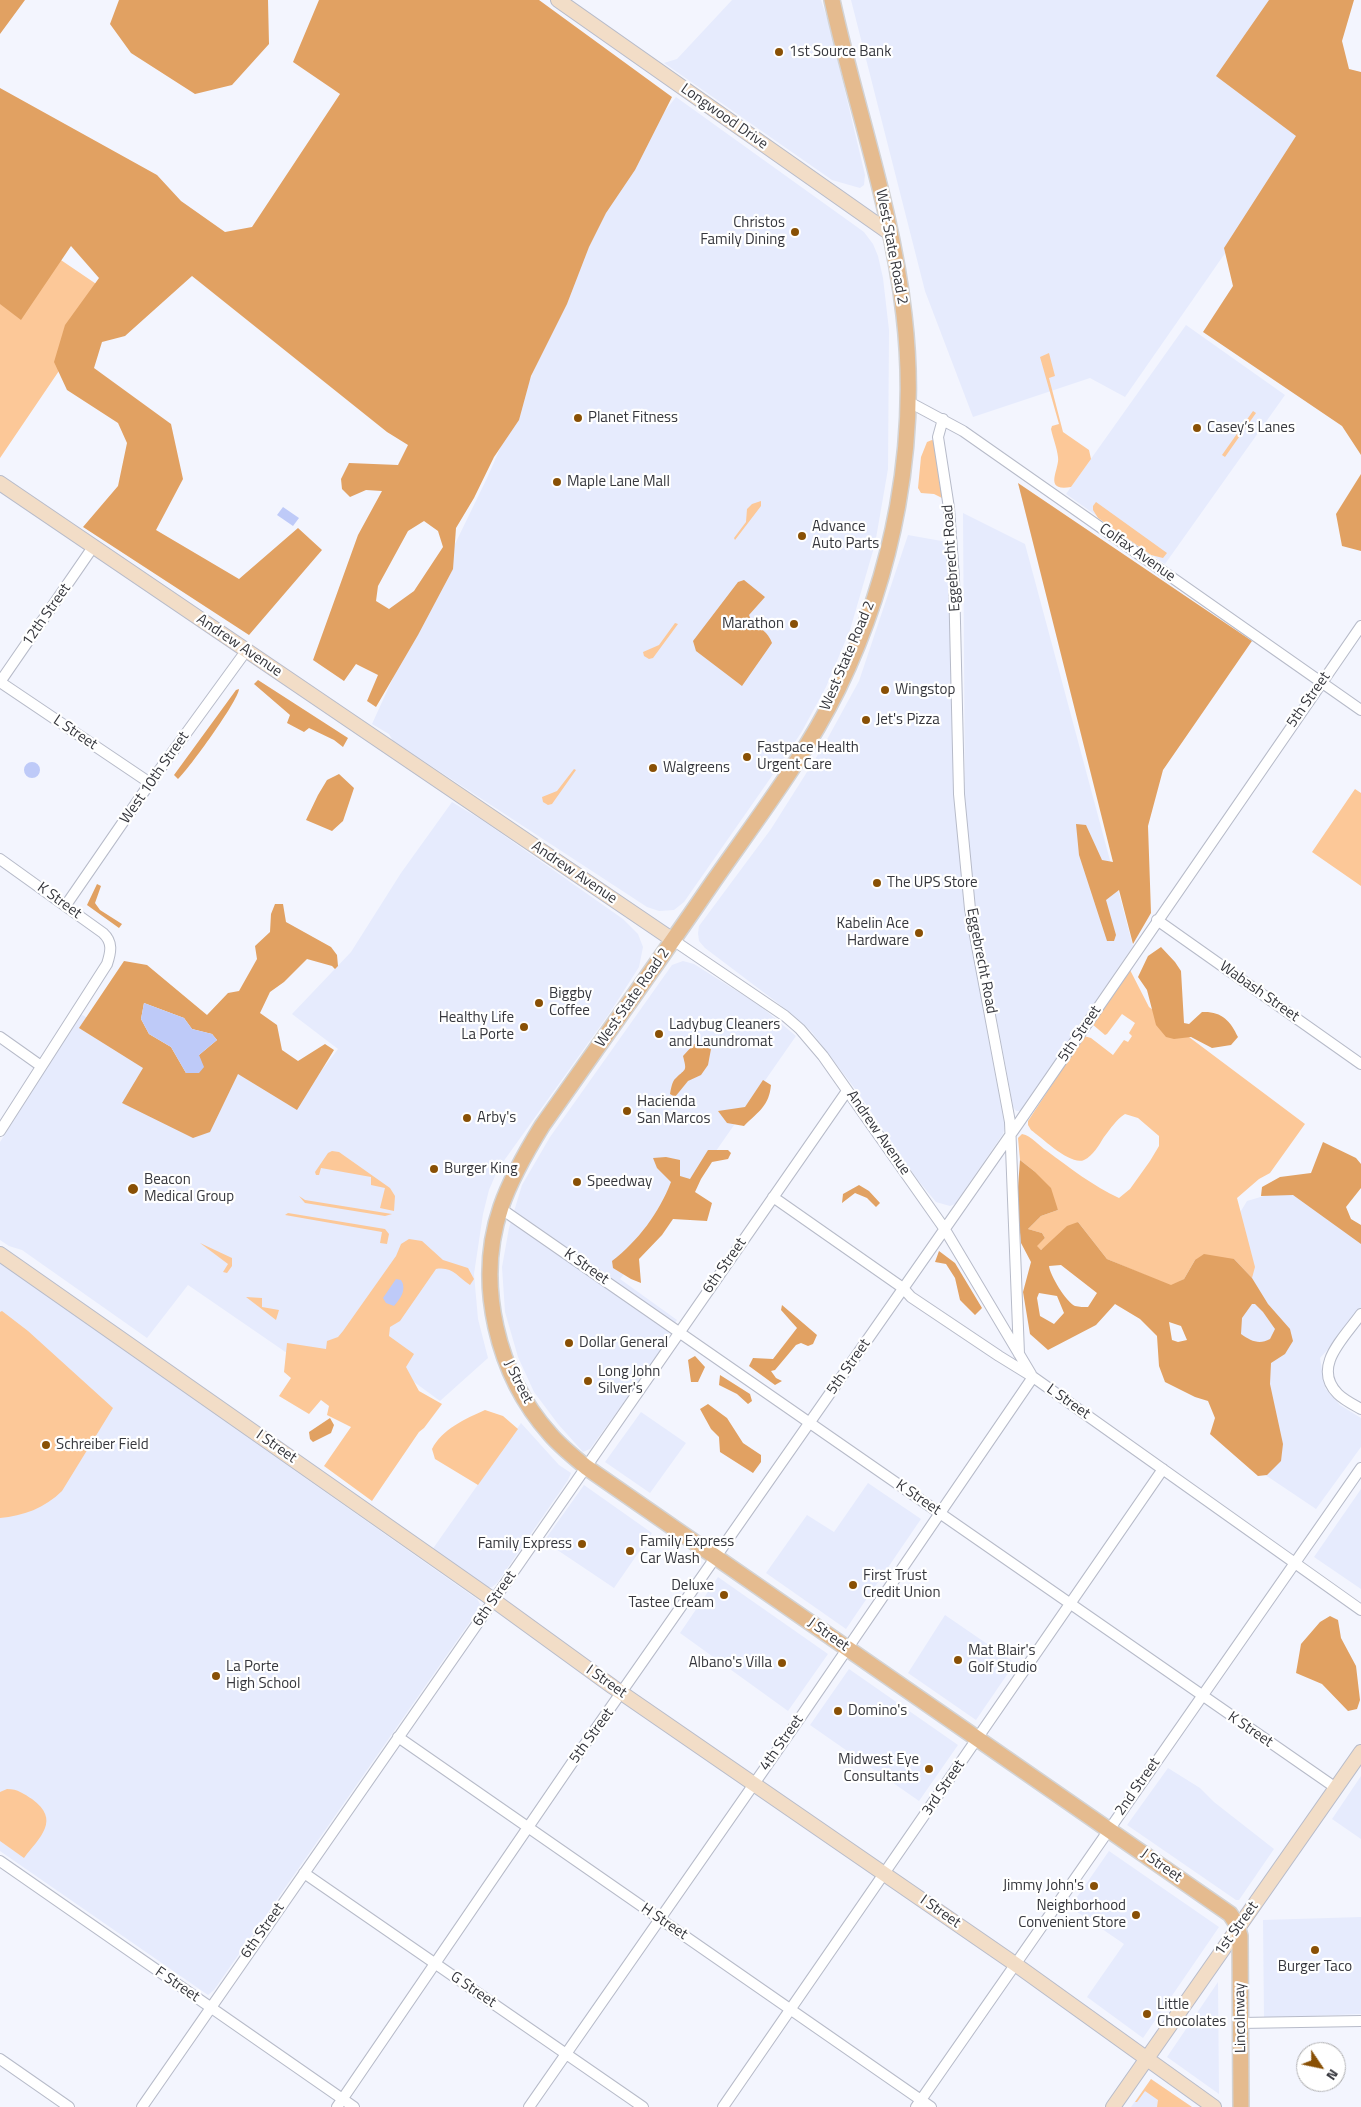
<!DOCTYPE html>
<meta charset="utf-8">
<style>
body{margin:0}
#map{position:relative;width:1361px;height:2107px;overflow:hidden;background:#f3f5fe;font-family:"Titillium Web",sans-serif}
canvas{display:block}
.north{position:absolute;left:1296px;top:2042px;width:50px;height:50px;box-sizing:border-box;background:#fff;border:1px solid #afafb1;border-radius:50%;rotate:124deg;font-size:14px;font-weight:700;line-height:20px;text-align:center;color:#36373d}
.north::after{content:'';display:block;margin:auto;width:18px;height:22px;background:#895005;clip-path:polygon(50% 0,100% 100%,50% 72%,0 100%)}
</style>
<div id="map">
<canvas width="1361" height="2107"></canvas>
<div class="north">N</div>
</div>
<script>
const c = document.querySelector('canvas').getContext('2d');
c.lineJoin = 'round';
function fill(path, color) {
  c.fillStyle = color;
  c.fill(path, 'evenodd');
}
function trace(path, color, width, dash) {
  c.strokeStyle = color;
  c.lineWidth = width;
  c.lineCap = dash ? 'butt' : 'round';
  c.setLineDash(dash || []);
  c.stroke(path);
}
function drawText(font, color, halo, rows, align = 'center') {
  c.font = font + ' "Titillium Web",sans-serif';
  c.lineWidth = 4.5;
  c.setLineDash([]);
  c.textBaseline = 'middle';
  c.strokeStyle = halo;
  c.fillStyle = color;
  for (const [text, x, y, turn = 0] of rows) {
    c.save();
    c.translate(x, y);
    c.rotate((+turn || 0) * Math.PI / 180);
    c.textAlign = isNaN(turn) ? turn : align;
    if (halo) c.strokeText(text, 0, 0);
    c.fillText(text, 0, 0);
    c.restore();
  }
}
fill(new Path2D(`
 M 732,0 L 821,0 L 829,24 L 865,175 L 864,185 L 860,188 L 832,180 L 664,63 L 677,59 Z
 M 851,0 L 1279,0 L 1317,121 L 1125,397 L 1090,378 L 973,417 L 925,291 Z
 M 676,97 L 864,232 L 873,244 L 878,256 L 883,278 L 889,330 L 888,469 L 875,544 L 850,630 L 826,687 L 801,733 L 774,773 L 684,902 L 674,910 L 659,911 L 647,907 L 393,741 L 389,734 L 372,724 L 438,579 L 488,476 L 624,163 Z
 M 1186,325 L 1285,395 L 1165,564 L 1066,494 Z
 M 963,513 L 1025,544 L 1133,946 L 1021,1111 L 1016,1111 L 1013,1107 L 973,892 L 965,800 Z
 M 908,535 L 947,542 L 957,829 L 965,913 L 1005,1126 L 1003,1134 L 955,1204 L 950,1206 L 936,1202 L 917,1179 L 859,1094 L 810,1030 L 779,1004 L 705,948 L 699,941 L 698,933 L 699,926 L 771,829 L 824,745 L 859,681 Z
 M 452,802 L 482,820 L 623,919 L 638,934 L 643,947 L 639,967 L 609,1014 L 498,1169 L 489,1190 L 483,1214 L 474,1274 L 478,1319 L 488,1358 L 440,1401 L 346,1332 L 316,1373 L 188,1285 L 147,1338 L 22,1250 L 9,1246 L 0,1240 L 0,1142 L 64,1041 L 79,1013 L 213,1092 L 238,1062 L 299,1100 L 338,1049 L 292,1014 L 351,952 L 401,873 Z
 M 683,961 L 694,964 L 759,1005 L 796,1036 L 661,1230 L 620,1279 L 677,1320 L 664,1340 L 662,1349 L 655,1359 L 590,1449 L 583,1452 L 558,1424 L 534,1392 L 518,1357 L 505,1312 L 502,1267 L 509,1228 L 522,1185 L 550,1137 L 672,965 Z
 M 1291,1188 L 1361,1241 L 1361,1308 L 1344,1332 L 1320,1358 L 1325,1388 L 1340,1405 L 1361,1418 L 1361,1447 L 1316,1509 L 1246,1462 L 1201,1277 L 1247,1201 Z
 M 0,1263 L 477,1599 L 481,1606 L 214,1990 L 208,1995 L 0,1851 Z
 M 641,1412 L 686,1443 L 650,1493 L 605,1462 Z
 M 521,1423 L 559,1465 L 571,1473 L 568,1480 L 497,1583 L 492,1587 L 484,1587 L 432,1550 Z
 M 868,1483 L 921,1519 L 846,1629 L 766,1573 L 807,1515 L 834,1532 Z
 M 584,1485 L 652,1533 L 614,1588 L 544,1541 Z
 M 1361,1489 L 1361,1589 L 1314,1557 Z
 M 718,1577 L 828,1654 L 788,1711 L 680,1633 Z
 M 945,1615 L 1015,1663 L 976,1720 L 908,1673 Z
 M 849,1669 L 958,1745 L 919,1801 L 810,1725 Z
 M 1168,1768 L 1200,1788 L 1214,1802 L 1274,1849 L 1239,1900 L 1236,1900 L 1127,1825 Z
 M 1361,1776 L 1361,1839 L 1332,1819 Z
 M 1109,1851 L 1219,1927 L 1143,2038 L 1087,1997 L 1124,1944 L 1070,1907 Z
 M 1361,1917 L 1361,2014 L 1264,2018 L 1263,1920 Z
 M 1218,1982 L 1219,2094 L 1167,2057 Z
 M 1151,2079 L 1192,2107 L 1131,2107 Z`), '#e6ebfd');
fill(new Path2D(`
 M 24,235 L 111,294 L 0,458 L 0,271 Z
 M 1049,353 L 1055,376 L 1049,378 L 1063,432 L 1089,450 L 1091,459 L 1071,487 C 1042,492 1060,469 1058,457 C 1057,448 1053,438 1051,429 L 1052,426 L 1059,424 L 1040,357 Z
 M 1253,411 L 1256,413 L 1225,457 L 1222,455 Z
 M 932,440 L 934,441 L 942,498 L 934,494 L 921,493 L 918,488 L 921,457 L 927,442 Z
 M 761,501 L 761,506 L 735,540 L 734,538 L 746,522 L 747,509 L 752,504 Z
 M 1096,502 L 1167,553 L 1163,558 L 1151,555 L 1098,518 L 1093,510 L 1093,506 Z
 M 675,623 L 678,624 L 653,658 L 649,659 L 644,656 L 643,652 L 659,645 Z
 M 574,769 L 576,770 L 552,804 L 548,805 L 543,802 L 542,797 L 557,791 Z
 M 1355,789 L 1361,793 L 1361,886 L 1312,852 Z
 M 1129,968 L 1149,1007 L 1305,1124 L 1270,1173 L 1259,1179 L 1237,1198 L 1255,1267 L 1252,1278 L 1234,1259 L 1195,1260 L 1184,1279 L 1171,1286 L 1107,1259 L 1078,1222 L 1041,1250 L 1036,1246 L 1045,1238 L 1042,1233 L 1028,1229 L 1041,1216 L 1058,1210 L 1034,1171 L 1020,1160 L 1018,1138 L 1022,1134 C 1032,1136 1039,1146 1047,1151 C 1070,1168 1093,1186 1119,1198 L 1130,1189 L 1150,1161 L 1159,1146 L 1159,1136 L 1138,1118 L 1125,1114 C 1116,1120 1111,1128 1104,1137 C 1099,1145 1093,1156 1084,1160 C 1071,1166 1042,1138 1031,1130 L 1028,1125 L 1028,1121 L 1084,1036 L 1091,1038 L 1113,1055 L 1124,1040 L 1128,1042 L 1132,1036 L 1129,1033 L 1135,1023 L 1122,1014 L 1107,1034 L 1105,1035 L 1092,1024 Z
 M 332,1151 L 339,1152 L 390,1188 L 395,1196 L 394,1211 L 380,1208 L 385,1188 L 371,1185 L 371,1177 L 321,1168 L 319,1175 L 316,1175 L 315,1172 L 328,1153 Z
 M 299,1196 L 305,1200 L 392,1214 L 385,1216 L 305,1203 Z
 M 288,1213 L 385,1229 L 389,1234 L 387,1244 L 380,1243 L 382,1232 L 285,1215 Z
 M 409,1239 L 422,1241 L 443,1260 L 468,1268 L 474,1279 L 470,1285 C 458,1277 452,1266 436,1269 L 400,1321 L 390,1327 L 389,1336 L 414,1354 L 406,1367 L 419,1391 L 442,1404 L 424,1428 L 419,1432 L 372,1501 L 324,1466 L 351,1427 L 327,1415 L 329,1406 L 321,1400 L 309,1414 L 279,1396 L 291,1378 L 284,1372 L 287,1343 L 326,1349 L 327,1341 L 338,1337 L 343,1331 L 396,1256 L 401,1244 Z
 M 200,1243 L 232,1258 L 232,1266 L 227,1273 L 223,1272 L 228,1264 Z
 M 246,1297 L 262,1298 L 262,1307 L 279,1310 L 276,1320 Z
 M 2,1311 L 28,1331 L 113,1408 L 62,1491 C 45,1508 23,1516 0,1518 L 0,1312 Z
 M 485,1410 L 503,1416 L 518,1429 L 478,1485 L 435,1459 L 432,1449 C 442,1429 465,1419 485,1410 Z
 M 7,1789 C 18,1789 24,1794 32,1799 C 61,1820 40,1837 24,1858 L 0,1841 L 0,1792 Z
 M 1151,2079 L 1192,2107 L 1157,2107 L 1158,2100 L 1145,2091 L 1137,2102 L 1135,2102 Z`), '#fcc898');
fill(new Path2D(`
 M 0,0 L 25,0 L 0,34 Z
 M 119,0 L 268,0 L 269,44 L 232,85 L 195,94 L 131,53 L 110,24 Z
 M 319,0 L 539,0 L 672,97 L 635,170 L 606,213 L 589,247 L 567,304 L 531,376 L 519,420 L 494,457 L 474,498 L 456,528 L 453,569 L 418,635 L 376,707 L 367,701 L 378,675 L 356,664 L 344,681 L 313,660 L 358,535 L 382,491 L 366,490 L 350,497 L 342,489 L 341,479 L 349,463 L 398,465 L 408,445 L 387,432 L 192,276 L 125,336 L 102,342 L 94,368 L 171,424 L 183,479 L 156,530 L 239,579 L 298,528 L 322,550 L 249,635 L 83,527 L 118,486 L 127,443 L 118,423 L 67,390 L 54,362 L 65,325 L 99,278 L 71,246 L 21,320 L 0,304 L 0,88 L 157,175 L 181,201 L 225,232 L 252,227 L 340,94 L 293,62 ZM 424,521 L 438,531 L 443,547 L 414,591 L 389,609 L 376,601 L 378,586 L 408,531 Z
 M 1269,0 L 1354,0 L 1342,41 L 1349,69 L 1361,72 L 1361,455 L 1342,426 L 1203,332 L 1233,286 L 1224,248 L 1296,136 L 1216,76 Z
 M 1361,474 L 1361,551 L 1342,546 L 1336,514 Z
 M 1018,483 L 1252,641 L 1163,770 L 1148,826 L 1151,913 L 1133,944 L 1119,890 L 1106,900 L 1116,935 L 1114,941 L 1107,941 L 1079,855 L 1076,824 L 1086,825 L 1102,860 L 1113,862 Z
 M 744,580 L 765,597 L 749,615 C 752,626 767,628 772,643 L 742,686 L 696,651 L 693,641 L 738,582 Z
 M 258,680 L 348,738 L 343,747 L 334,740 L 309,728 L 304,732 L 287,723 L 290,715 L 254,684 Z
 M 239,689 C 238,701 189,769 178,779 L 174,775 L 236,690 Z
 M 339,774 L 354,788 L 343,821 L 332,831 L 306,820 L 318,795 L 327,780 Z
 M 97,884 L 101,886 L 95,903 L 100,910 L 122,924 L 119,928 L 87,905 Z
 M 275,904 L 283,904 L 286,922 L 331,947 L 337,955 L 338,966 L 335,969 L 332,966 L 307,959 L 284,982 L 270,992 L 260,1013 L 277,1025 L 282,1050 L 298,1061 L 325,1044 L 334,1050 L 297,1110 L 238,1074 L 210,1132 L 193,1138 L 122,1103 L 143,1068 L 79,1028 L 124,961 L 147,965 L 207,1015 L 228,993 L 239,991 L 257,959 L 255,946 L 270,932 L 271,914 ZM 144,1003 L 184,1018 L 192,1029 L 212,1034 L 217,1040 L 199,1055 L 186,1073 L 171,1047 L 149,1034 L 141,1019 Z
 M 1161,947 L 1175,962 L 1181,971 L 1184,1023 L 1189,1024 L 1202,1012 C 1221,1011 1230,1020 1238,1037 L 1231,1045 L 1212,1048 L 1191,1037 L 1174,1039 L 1166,1037 L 1156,1025 L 1147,990 L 1138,977 L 1148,956 Z
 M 694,1044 L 711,1049 L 708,1065 L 701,1075 L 688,1081 L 675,1097 L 670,1094 C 671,1089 672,1081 676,1078 C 686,1068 687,1072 683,1056 Z
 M 763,1080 L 771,1085 C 769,1106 759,1111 744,1126 L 727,1123 L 718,1111 L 745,1107 Z
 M 1323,1142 L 1356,1158 L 1361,1164 L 1361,1188 L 1346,1207 L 1351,1219 L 1361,1225 L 1361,1244 L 1293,1195 L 1261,1196 L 1262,1187 L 1280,1177 L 1311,1173 Z
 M 708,1150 L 728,1150 L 731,1153 L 728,1159 L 712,1162 L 701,1179 L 695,1192 L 712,1203 L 707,1221 L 673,1219 L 662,1235 L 639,1259 L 641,1283 L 631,1279 L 613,1268 L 612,1261 C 638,1241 659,1213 671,1182 L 657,1168 L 653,1158 L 666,1157 L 680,1160 L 680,1176 L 690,1179 Z
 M 1020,1160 L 1034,1171 L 1051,1188 L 1058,1210 L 1041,1216 L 1028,1229 L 1042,1233 L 1045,1238 L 1037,1246 L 1041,1250 L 1067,1226 L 1078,1222 L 1107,1259 L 1171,1285 L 1184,1279 L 1195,1260 L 1204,1254 L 1234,1259 L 1252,1278 L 1268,1304 L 1290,1329 L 1293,1341 L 1285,1354 L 1271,1363 L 1270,1384 L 1283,1444 L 1281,1461 L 1267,1475 L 1258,1476 L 1210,1434 L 1215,1418 L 1208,1401 L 1195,1397 L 1165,1382 L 1159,1366 L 1157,1336 L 1140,1319 L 1115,1304 L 1096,1325 L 1048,1350 L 1030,1334 L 1023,1292 L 1031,1262 L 1021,1243 L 1017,1201 ZM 1061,1265 L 1097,1293 L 1088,1307 C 1084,1307 1079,1307 1075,1306 C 1066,1302 1050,1275 1049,1266 ZM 1039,1293 L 1057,1296 L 1064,1313 L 1054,1324 L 1040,1316 L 1037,1298 ZM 1252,1304 L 1255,1304 L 1263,1312 L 1275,1329 L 1270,1339 C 1259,1345 1251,1341 1241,1334 L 1242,1318 ZM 1169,1322 L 1181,1326 L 1187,1340 L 1178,1342 L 1172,1340 Z
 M 859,1185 L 869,1191 L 880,1203 L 876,1207 L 867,1198 L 855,1193 L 842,1203 L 843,1194 Z
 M 939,1251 L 955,1263 L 982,1308 L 975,1315 L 960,1300 L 955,1278 L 946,1264 L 935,1262 Z
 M 782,1305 L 817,1335 L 813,1344 L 808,1346 L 801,1343 L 796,1345 L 775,1370 L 771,1371 L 776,1378 L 782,1381 L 775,1385 L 749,1366 L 753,1358 L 773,1359 L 797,1328 L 781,1310 Z
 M 695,1356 L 705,1367 L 698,1382 L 691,1382 L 688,1360 Z
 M 720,1375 L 750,1394 L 752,1401 L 748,1404 L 737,1394 L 719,1385 Z
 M 708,1404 L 727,1418 L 743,1443 L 761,1455 L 761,1462 L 753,1473 L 720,1452 L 719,1437 L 711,1429 L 700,1409 Z
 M 330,1418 L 334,1425 L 331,1433 L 313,1442 L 310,1439 L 309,1432 Z
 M 1330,1616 L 1338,1620 L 1341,1638 L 1356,1666 L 1360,1700 L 1357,1709 L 1348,1711 L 1322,1684 L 1296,1673 L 1301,1644 L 1320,1622 Z`), '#e1a162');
fill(new Path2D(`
 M 283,507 L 299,518 L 293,526 L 277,515 Z
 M24 770a8 8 0 1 1 16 0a8 8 0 1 1-16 0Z
 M 144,1003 L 184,1018 L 192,1029 L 212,1034 L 217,1040 L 199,1055 L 204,1067 L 199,1073 L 186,1073 L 171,1047 L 149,1034 L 141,1019 Z
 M 396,1279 L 401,1280 C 407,1289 401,1298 394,1306 L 386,1303 L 383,1298 Z`), '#becaf8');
const street = new Path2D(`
 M 909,402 L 963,431 L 1361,710
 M 943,419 L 938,437 L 949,508 L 954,579 L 959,794 L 970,909 L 1010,1122 L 1019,1354
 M 0,682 L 150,783
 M 0,682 L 93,547
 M 0,859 L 103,933 C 113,942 111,952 107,964 L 0,1131
 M 66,905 L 150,783 L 246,651
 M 1157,920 L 1361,1064
 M 673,940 L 785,1016 L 800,1029 L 823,1056 L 944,1228 L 1031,1374
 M 0,1037 L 41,1066
 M 773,1197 L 903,1288 L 911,1297 L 999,1356 L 1033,1377 L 1361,1610
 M 500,1208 L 1336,1788
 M 1361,1314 C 1344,1338 1311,1367 1338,1394 C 1344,1400 1354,1405 1361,1409
 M 398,1737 L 931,2107
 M 0,1861 L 354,2107
 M 304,1873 L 643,2107
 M 1241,2023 L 1361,2021
 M 0,2059 L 69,2107
 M 142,2107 L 847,1091
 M 337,2107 L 574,1760 L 1018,1124 L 1361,626
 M 529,2107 L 802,1715 L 1033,1377
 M 723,2107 L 1163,1469
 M 916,2107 L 1361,1468`);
const secondary = new Path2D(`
 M 558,0 L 891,234
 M 0,483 L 673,940
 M 0,1254 L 485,1594 L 613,1687 L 1015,1964 L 1214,2107
 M 1113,2107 C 1195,1988 1279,1871 1361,1752`);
const primary = new Path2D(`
 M 832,0 C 855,105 892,208 904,315 C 919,442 894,573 838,689 C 804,758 757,819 713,882 C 657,964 599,1045 542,1126 C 526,1152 511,1178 501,1207 C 475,1283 497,1375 550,1434 C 560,1446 574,1457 586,1467 L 1230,1914 L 1236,1923 L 1240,1936 L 1241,2107`);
trace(street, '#b7bbc9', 12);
trace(secondary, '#b7bbc9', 16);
trace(primary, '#d3d3d4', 18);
trace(street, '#fff', 10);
trace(secondary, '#f2ddc7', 14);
trace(primary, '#e5bb8f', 15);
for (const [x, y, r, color] of [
 [779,52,5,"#895005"],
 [795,232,5,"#895005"],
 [578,418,5,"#895005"],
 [1197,428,5,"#895005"],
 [557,482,5,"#895005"],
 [802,536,5,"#895005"],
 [794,624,5,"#895005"],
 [885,690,5,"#895005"],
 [866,720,5,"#895005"],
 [747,757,5,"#895005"],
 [653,768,5,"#895005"],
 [877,883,5,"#895005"],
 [919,933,5,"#895005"],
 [539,1003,5,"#895005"],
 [524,1027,5,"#895005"],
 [659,1034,5,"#895005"],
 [627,1111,5,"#895005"],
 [467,1118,5,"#895005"],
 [434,1169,5,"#895005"],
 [577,1182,5,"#895005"],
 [133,1189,6,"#895005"],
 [569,1343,5,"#895005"],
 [588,1381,5,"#895005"],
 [46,1445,5,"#895005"],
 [582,1544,5,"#895005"],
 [630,1551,5,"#895005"],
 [853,1585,5,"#895005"],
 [724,1595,5,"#895005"],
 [958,1660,5,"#895005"],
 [782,1663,5,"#895005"],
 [216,1676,5,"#895005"],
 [838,1711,5,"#895005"],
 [929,1769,5,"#895005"],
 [1094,1886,5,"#895005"],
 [1136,1915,5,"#895005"],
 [1315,1950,5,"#895005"],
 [1147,2014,5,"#895005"]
]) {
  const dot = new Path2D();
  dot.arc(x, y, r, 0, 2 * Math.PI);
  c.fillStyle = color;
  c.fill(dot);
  trace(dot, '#fff', 2);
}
drawText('15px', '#36373d', '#fff', [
 ["1st Source Bank",789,52],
 ["Christos",785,223,"right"],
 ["Family Dining",785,240,"right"],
 ["Planet Fitness",588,418],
 ["Casey’s Lanes",1207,428],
 ["Maple Lane Mall",567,482],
 ["Advance",812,527],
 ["Auto Parts",812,544],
 ["Marathon",784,624,"right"],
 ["Wingstop",895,690],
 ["Jet's Pizza",876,720],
 ["Fastpace Health",757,748],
 ["Urgent Care",757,765],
 ["Walgreens",663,768],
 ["The UPS Store",887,883],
 ["Kabelin Ace",909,924,"right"],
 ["Hardware",909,941,"right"],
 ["Biggby",549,994],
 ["Coffee",549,1011],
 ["Healthy Life",514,1018,"right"],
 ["La Porte",514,1035,"right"],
 ["Ladybug Cleaners",669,1025],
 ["and Laundromat",669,1042],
 ["Hacienda",637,1102],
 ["San Marcos",637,1119],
 ["Arby's",477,1118],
 ["Burger King",444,1169],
 ["Beacon",144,1180],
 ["Medical Group",144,1197],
 ["Speedway",587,1182],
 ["Dollar General",579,1343],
 ["Long John",598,1372],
 ["Silver's",598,1389],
 ["Schreiber Field",56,1445],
 ["Family Express",640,1542],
 ["Car Wash",640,1559],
 ["Family Express",572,1544,"right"],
 ["First Trust",863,1576],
 ["Credit Union",863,1593],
 ["Deluxe",714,1586,"right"],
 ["Tastee Cream",714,1603,"right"],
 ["Mat Blair's",968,1651],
 ["Golf Studio",968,1668],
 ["Albano's Villa",772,1663,"right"],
 ["La Porte",226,1667],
 ["High School",226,1684],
 ["Domino's",848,1711],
 ["Midwest Eye",919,1760,"right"],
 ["Consultants",919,1777,"right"],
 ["Jimmy John's",1084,1886,"right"],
 ["Neighborhood",1126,1906,"right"],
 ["Convenient Store",1126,1923,"right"],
 ["Burger Taco",1315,1967,"center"],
 ["Little",1157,2005],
 ["Chocolates",1157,2022]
], 'left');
drawText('15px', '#36373d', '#fff', [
 ["Longwood Drive",724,117,35],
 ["West State Road 2",891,247,79],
 ["Colfax Avenue",1137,553,35],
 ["Eggebrecht Road",952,558,-94],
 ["12th Street",47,615,-55],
 ["Andrew Avenue",239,646,34],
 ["West State Road 2",848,656,-67],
 ["5th Street",1309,700,-55],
 ["L Street",75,733,34],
 ["West 10th Street",155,778,-55],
 ["Andrew Avenue",574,873,34],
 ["K Street",59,901,36],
 ["Eggebrecht Road",981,961,79],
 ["Wabash Street",1259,992,35],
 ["West State Road 2",633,998,-55],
 ["5th Street",1080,1034,-56],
 ["Andrew Avenue",878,1133,55],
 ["6th Street",725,1266,-55],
 ["K Street",586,1267,35],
 ["5th Street",849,1367,-55],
 ["J Street",518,1382,63],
 ["L Street",1068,1402,35],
 ["I Street",276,1447,35],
 ["K Street",918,1498,34],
 ["6th Street",495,1599,-55],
 ["J Street",828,1635,35],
 ["I Street",606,1682,35],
 ["K Street",1250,1730,34],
 ["5th Street",592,1736,-54],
 ["4th Street",782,1743,-55],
 ["2nd Street",1138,1787,-55],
 ["3rd Street",944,1788,-56],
 ["J Street",1161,1866,35],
 ["I Street",940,1912,35],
 ["H Street",664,1922,34],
 ["1st Street",1237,1929,-54],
 ["6th Street",263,1931,-55],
 ["F Street",177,1985,34],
 ["G Street",473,1990,34],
 ["Lincolnway",1241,2018,-91]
]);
</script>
